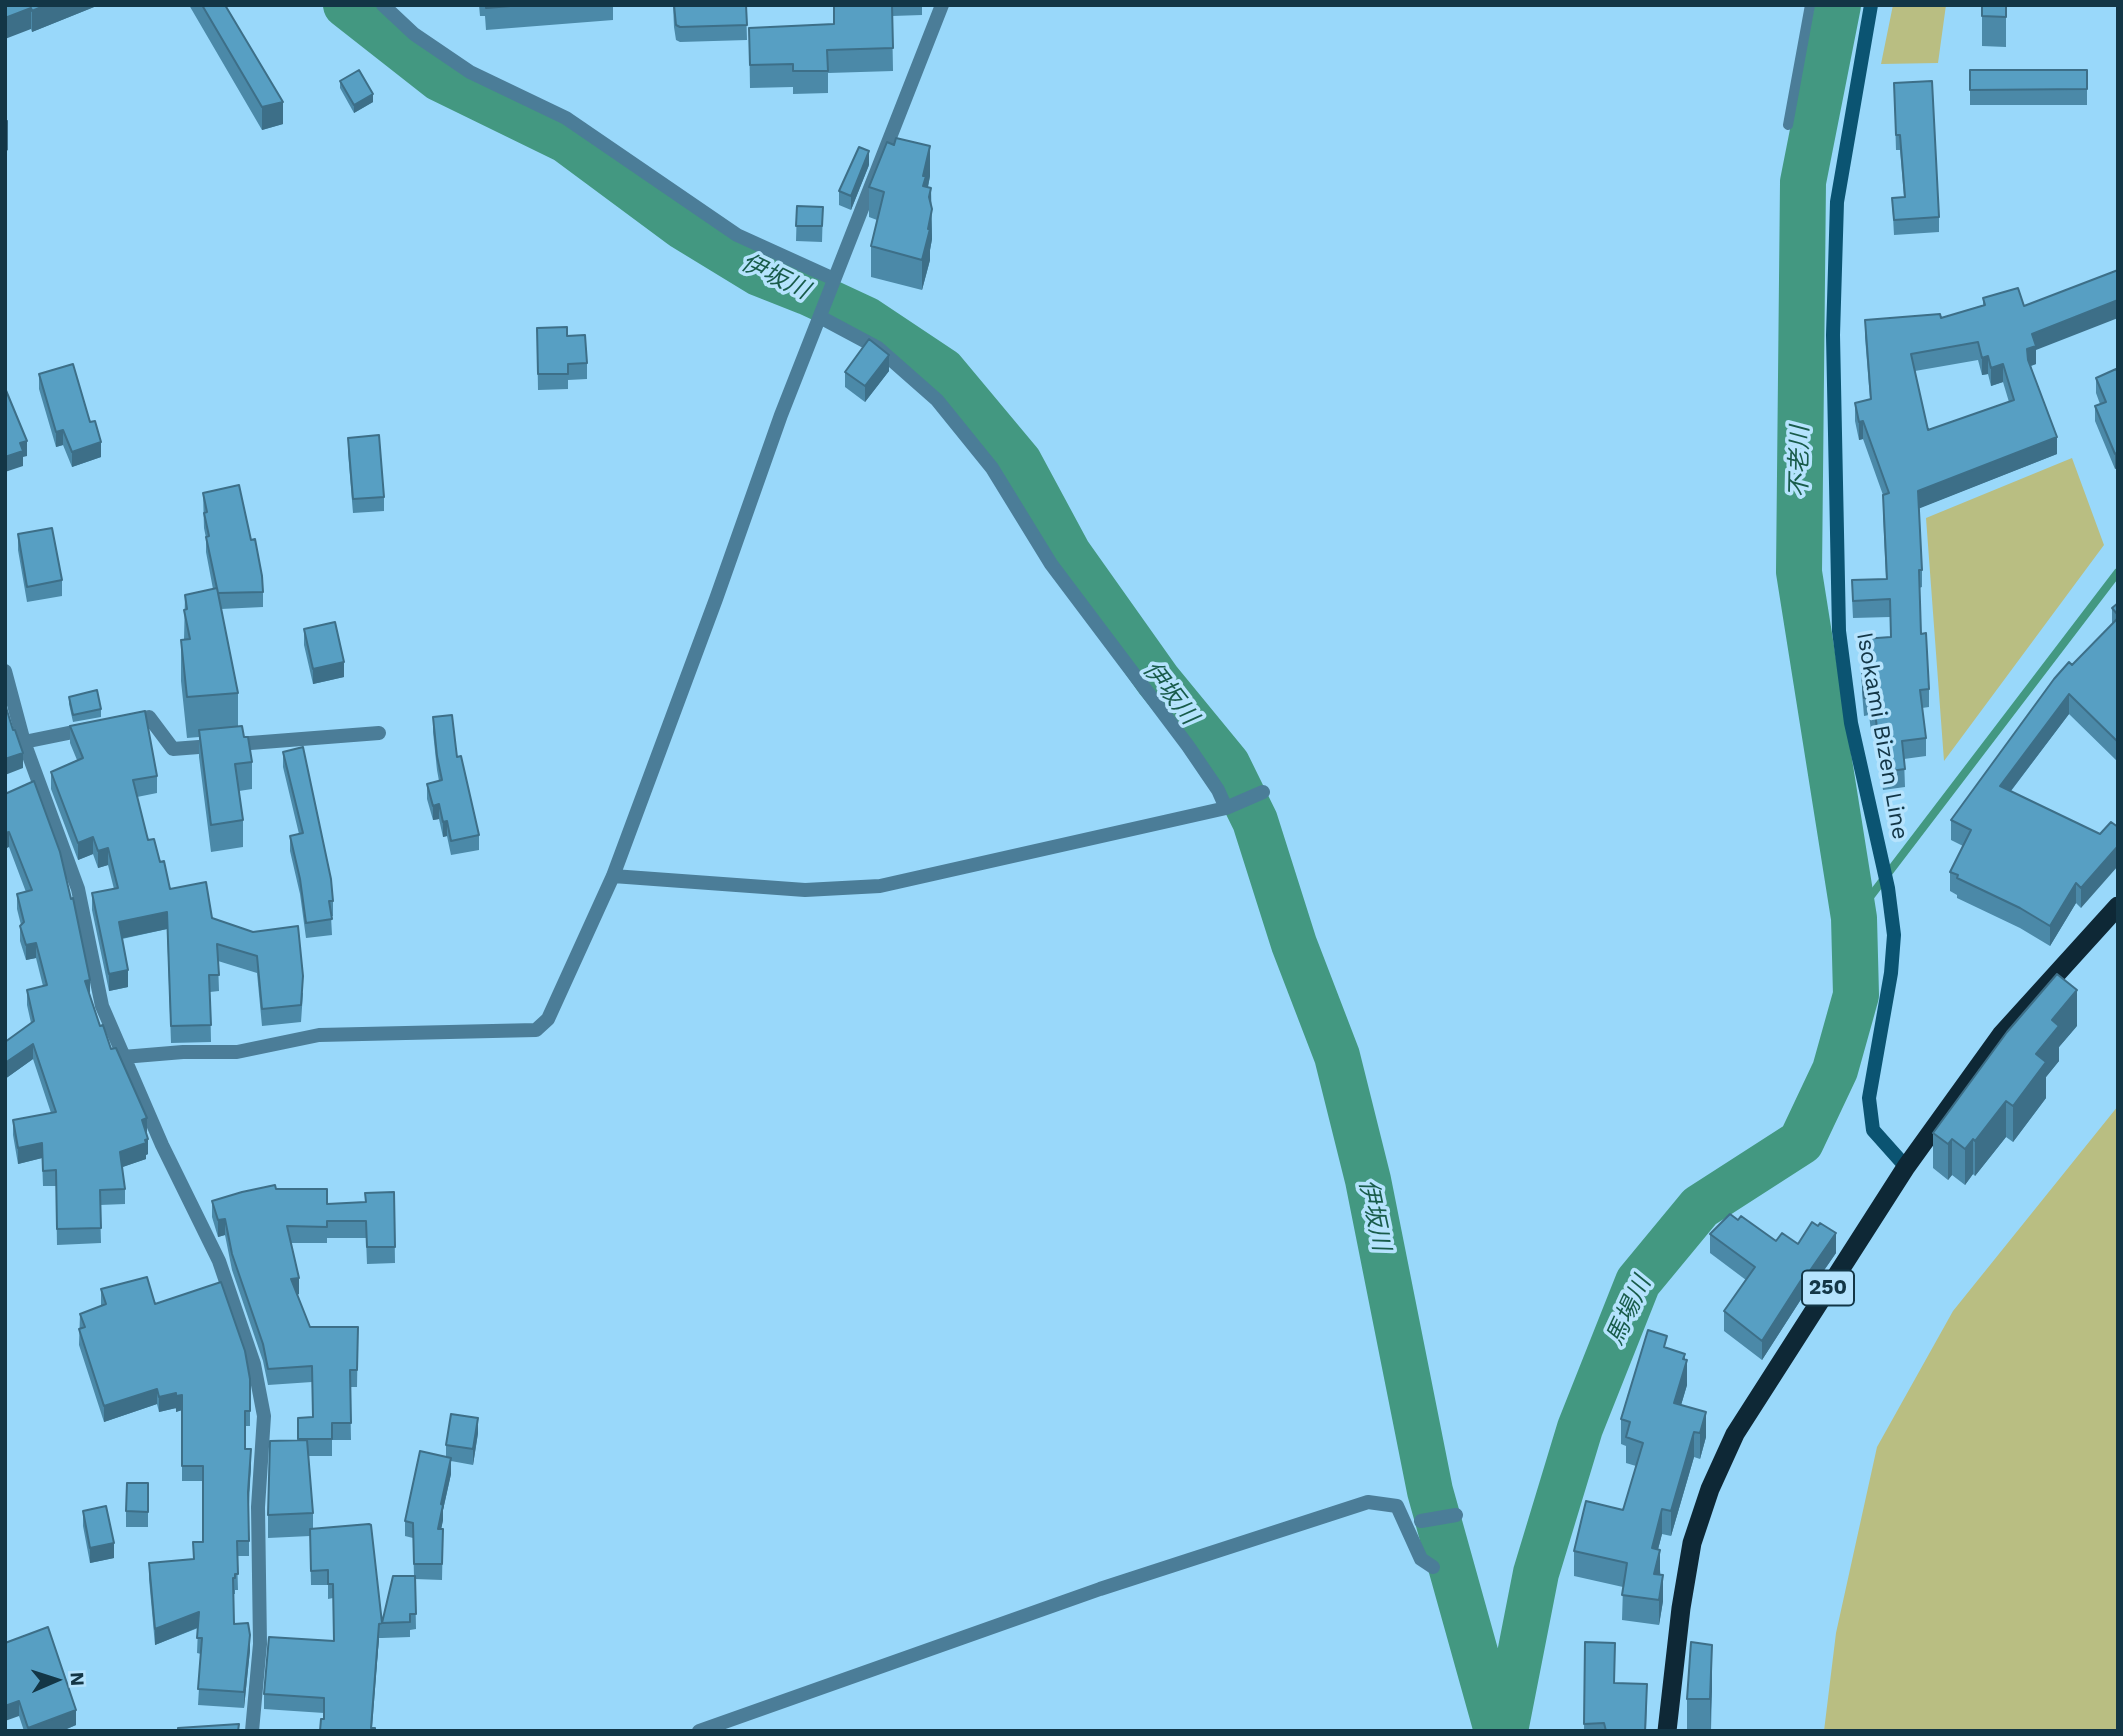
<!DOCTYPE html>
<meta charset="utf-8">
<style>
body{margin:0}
#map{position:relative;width:2123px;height:1736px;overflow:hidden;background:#99d8fa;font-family:"Work Sans",sans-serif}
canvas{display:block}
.frame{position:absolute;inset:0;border:7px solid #133646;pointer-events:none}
.north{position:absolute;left:21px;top:1645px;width:70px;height:70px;-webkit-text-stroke:5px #b5e3fd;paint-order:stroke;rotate:87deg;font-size:19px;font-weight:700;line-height:28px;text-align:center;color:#133646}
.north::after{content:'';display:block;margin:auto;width:24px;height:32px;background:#133646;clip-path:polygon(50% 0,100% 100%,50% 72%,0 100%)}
</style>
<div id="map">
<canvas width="2123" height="1736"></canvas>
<div class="frame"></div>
<div class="north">N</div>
</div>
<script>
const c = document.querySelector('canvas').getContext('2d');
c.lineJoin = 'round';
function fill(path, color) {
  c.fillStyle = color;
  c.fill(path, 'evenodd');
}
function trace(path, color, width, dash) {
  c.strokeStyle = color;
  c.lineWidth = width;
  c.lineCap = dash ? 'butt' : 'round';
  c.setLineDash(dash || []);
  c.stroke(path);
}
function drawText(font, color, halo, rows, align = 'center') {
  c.font = font + ' "Work Sans","Noto Sans JP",sans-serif';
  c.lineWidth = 7;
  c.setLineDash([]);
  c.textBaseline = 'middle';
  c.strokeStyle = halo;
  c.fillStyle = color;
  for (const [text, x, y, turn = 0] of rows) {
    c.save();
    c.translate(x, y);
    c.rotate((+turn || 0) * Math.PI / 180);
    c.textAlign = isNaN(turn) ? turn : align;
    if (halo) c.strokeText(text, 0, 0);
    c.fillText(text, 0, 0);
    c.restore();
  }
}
fill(new Path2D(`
 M 1893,5 L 1946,5 L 1938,63 L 1881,64 Z
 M 2072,458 L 2104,545 L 1944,761 L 1926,518 Z
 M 2118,1106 L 2118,1731 L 1824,1731 L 1836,1633 L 1877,1447 L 1953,1311 Z`), '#b9be82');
trace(new Path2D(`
 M 1854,918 L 2118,572`), '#439881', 8);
trace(new Path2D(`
 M 346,5 L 439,78 L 566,140 L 682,226 L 759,273 L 807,292 L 865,319 L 943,371 L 1019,462 L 1068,553 L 1158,680 L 1227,764 L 1255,821 L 1294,944 L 1337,1056 L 1368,1180 L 1430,1491 L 1497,1731
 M 1505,1731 L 1536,1573 L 1580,1428 L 1638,1282 L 1700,1207 L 1801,1142 L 1835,1070 L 1856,995 L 1854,918 L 1799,572 L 1803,182 L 1838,5`), '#439881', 46);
trace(new Path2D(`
 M 1788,125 L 1810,5`), '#4b7d98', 10);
trace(new Path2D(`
 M 383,5 L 414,34 L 470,72 L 566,118 L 737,235 L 834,279
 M 820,317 L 878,348 L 937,400 L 992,468 L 1051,564 L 1188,746 L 1218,790 L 1226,808
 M 5,671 L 24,742 L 78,889 L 102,1006 L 162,1145 L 219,1261 L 254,1364 L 264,1416 L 258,1507 L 260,1644 L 252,1731
 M 129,721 L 149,717 L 173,749 L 379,733
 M 24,742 L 88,729
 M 613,876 L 805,890 L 880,886 L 1226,808 L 1263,792
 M 123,1057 L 183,1052 L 237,1052 L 319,1035 L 536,1030 L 548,1019 L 613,876 L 716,599 L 781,415 L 942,5
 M 1421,1521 L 1456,1515
 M 699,1731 L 1100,1589 L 1368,1502 L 1397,1506 L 1421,1559 L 1433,1567`), '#4b7d98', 14);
trace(new Path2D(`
 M 1871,5 L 1837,202 L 1833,335 L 1839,631 L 1851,723 L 1888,888 L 1894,935 L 1891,973 L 1869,1098 L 1873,1130 L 1906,1167`), '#0b5472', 14);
trace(new Path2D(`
 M 1667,1731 L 1681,1608 L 1692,1543 L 1710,1489 L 1735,1434 L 1906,1167 L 2001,1035 L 2118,906`), '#0e2836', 19);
fill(new Path2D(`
 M 5,5 L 99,5 L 32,32 L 31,29 Z
 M 189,5 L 225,5 L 283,124 L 262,130 Z
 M 479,5 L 613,5 L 613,20 L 486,30 L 485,16 L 480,16 Z
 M 673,5 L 746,5 L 747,40 L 680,42 L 676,40 L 674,27 Z
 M 833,5 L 922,5 L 922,15 L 892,16 L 893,71 L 828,73 L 828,93 L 793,94 L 793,87 L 750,88 L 749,28 L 834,24 Z
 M 1982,5 L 2006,5 L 2006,47 L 1982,46 Z
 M 1970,70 L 2087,70 L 2087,105 L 1970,105 Z
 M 340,81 L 373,102 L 354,113 L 340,88 Z
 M 1894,83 L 1939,217 L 1939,232 L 1894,235 L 1892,198 L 1904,197 L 1900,150 L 1896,150 Z
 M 869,165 L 851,210 L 839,205 L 839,191 Z
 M 930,176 L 928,187 L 931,204 L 932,239 L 930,250 L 930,260 L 922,290 L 871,277 L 871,246 L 877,220 L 869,217 L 869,187 Z
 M 797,206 L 823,207 L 822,242 L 796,241 Z
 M 1983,298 L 2036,350 L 2036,364 L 2031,366 L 2057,454 L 1919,508 L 1922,570 L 1922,587 L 1919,588 L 1921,634 L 1929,689 L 1929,707 L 1922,708 L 1926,738 L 1926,756 L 1904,759 L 1905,787 L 1883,790 L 1875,731 L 1871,731 L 1869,715 L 1864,716 L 1862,692 L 1862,674 L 1863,674 L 1891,637 L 1890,617 L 1853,618 L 1852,598 L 1852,580 L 1886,579 L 1883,513 L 1883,495 L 1863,439 L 1859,440 L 1855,421 L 1855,403 L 1870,399 L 1865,337 L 1865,320 L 1941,318 L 1983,305 ZM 1978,360 L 1982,375 L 1988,374 L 1991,386 L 2003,382 L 2009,402 L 1928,430 L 1915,371 Z
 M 537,328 L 567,336 L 587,363 L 587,379 L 568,380 L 568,389 L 538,390 Z
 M 2116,369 L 2115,469 L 2095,421 L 2095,406 L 2100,404 L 2096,393 L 2096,378 Z
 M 889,371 L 865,402 L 845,387 L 845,372 Z
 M 39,374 L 101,457 L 72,467 L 63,445 L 56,447 L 39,389 Z
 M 348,438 L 384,497 L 384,511 L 353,513 L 348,452 Z
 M 203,493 L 263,592 L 263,607 L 221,609 L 238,693 L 238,727 L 244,737 L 252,762 L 252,789 L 239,791 L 243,820 L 243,847 L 211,852 L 199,757 L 199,737 L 187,738 L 181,681 L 181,640 L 184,640 L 185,595 L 213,589 L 206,552 L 206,538 L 204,528 Z
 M 18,534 L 62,580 L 62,596 L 27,602 L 18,550 Z
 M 2118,603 L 2118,762 L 2069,714 L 2011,791 L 2100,834 L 2081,908 L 2076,903 L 2050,946 L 2020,928 L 1957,898 L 1957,895 L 1950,891 L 1950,872 L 1963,846 L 1951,840 L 1951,820 L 2072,665 L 2112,624 L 2112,608 Z
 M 304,629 L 344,677 L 313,684 L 304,645 Z
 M 69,697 L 101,709 L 101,717 L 73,722 L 69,704 Z
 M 433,717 L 457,757 L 479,835 L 479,850 L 451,855 L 447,836 L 443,837 L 439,819 L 433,820 L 427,799 L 427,784 L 439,781 L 437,770 L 433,732 Z
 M 70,726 L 157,776 L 157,793 L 137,797 L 148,840 L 160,862 L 170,889 L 212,918 L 303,993 L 301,1022 L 262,1026 L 257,973 L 218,961 L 219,991 L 210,992 L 211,1042 L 171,1043 L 167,929 L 122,939 L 128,987 L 109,991 L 92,910 L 92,893 L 114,889 L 108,865 L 98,868 L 93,854 L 78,860 L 51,789 L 51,772 L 77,760 L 70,743 Z
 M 283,752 L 333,901 L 333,916 L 331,916 L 332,935 L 306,938 L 300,894 L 290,851 L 290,836 L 299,834 L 283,767 Z
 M 5,794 L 90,995 L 100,1026 L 111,1049 L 147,1134 L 148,1154 L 146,1155 L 146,1159 L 122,1167 L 125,1189 L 125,1204 L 100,1205 L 101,1243 L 57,1245 L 56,1186 L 43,1186 L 42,1158 L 18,1164 L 13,1135 L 13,1120 L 51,1113 L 33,1059 L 5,1079 L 5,1042 L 31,1023 L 27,1005 L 27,990 L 43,986 L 36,958 L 26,960 L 20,941 L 20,926 L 21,925 L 17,909 L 17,894 L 26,892 L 9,847 Z
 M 2077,1026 L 2059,1047 L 2059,1061 L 2046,1077 L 2046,1098 L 2013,1142 L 2006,1137 L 1975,1176 L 1973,1174 L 1965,1185 L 1952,1175 L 1948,1180 L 1933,1168 L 1933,1133 Z
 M 276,1189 L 327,1204 L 365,1202 L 394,1192 L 395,1263 L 367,1264 L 366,1238 L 327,1238 L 327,1243 L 291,1243 L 299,1294 L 297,1295 L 310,1327 L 358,1327 L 357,1387 L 350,1387 L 351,1440 L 332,1440 L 332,1456 L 308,1456 L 313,1513 L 313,1528 L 382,1623 L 382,1638 L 379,1638 L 372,1728 L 324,1719 L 324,1713 L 264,1709 L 264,1694 L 334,1641 L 333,1598 L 328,1599 L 328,1585 L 311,1585 L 310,1536 L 268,1538 L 268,1515 L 298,1440 L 312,1417 L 312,1382 L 268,1385 L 263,1361 L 232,1270 L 225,1235 L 218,1237 L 212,1217 L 212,1201 Z
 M 1738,1220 L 1776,1241 L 1798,1244 L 1836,1253 L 1809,1292 L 1807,1290 L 1762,1360 L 1724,1331 L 1724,1311 L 1746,1280 L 1710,1253 L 1710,1234 Z
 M 101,1289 L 155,1304 L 250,1411 L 250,1426 L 245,1426 L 245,1449 L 251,1465 L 249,1504 L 249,1556 L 237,1556 L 238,1590 L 235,1590 L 235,1594 L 233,1594 L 234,1624 L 250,1650 L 244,1708 L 198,1705 L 201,1654 L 197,1653 L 198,1628 L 155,1645 L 149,1579 L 149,1563 L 194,1559 L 203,1542 L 203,1481 L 182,1481 L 182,1410 L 176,1412 L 176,1408 L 159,1412 L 157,1404 L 104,1422 L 79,1345 L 80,1314 L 101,1306 Z
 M 1667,1348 L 1685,1359 L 1687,1385 L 1681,1405 L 1706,1437 L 1700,1459 L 1694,1457 L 1671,1536 L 1662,1534 L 1658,1549 L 1663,1601 L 1659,1625 L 1622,1620 L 1623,1587 L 1574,1576 L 1574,1551 L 1623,1510 L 1636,1466 L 1626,1463 L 1626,1446 L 1621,1444 L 1621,1419 Z
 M 478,1433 L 473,1465 L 451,1461 L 451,1474 L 443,1510 L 443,1520 L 441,1529 L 443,1529 L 442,1580 L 415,1579 L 416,1629 L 410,1630 L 410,1637 L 382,1638 L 382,1623 L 414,1576 L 413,1538 L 405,1536 L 405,1521 L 446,1457 L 446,1445 Z
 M 148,1483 L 148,1527 L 126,1527 L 126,1511 Z
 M 83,1511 L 114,1558 L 90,1563 L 83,1526 Z
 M 1585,1642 L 1615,1683 L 1646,1731 L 1584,1731 Z
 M 5,1643 L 76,1725 L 62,1731 L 24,1731 L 19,1716 Z
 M 1712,1689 L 1711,1731 L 1687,1731 L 1687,1699 Z`), '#4b89a8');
fill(new Path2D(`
 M 46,5 L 99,5 L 32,32 L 32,11 Z
 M 31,8 L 31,29 L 5,39 L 5,18 Z
 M 373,94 L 373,102 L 354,113 L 354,105 Z
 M 283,102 L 283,124 L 262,130 L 262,107 Z
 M 8,120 L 8,150 L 5,152 L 5,121 Z
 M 930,146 L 930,176 L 926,196 L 923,216 L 923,176 Z
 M 869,151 L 869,165 L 851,210 L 851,196 Z
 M 931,188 L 932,239 L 930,250 L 930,260 L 922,290 L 922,260 L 929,197 Z
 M 2118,300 L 2118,318 L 2036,350 L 2036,364 L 2027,367 L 2027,349 L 2032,334 Z
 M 889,355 L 889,371 L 865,402 L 865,386 Z
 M 1988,356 L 1988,374 L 1982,375 L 1982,358 Z
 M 2003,364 L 2003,382 L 1991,386 L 1991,368 Z
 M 1863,421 L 1863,439 L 1859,440 L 1859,422 Z
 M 63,430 L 63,445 L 56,447 L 56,432 Z
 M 2057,437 L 2057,454 L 1918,509 L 1918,491 Z
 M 27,441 L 27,456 L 23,457 L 23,466 L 5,472 L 5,457 L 20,443 Z
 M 101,442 L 101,457 L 72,467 L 72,452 Z
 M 2118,452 L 2118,468 L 2115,469 L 2115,454 Z
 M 344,662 L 344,677 L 313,684 L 313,669 Z
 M 2069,694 L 2069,714 L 2000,805 L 2000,786 Z
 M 23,753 L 23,768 L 5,775 L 5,759 Z
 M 439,804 L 439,819 L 433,820 L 433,806 Z
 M 447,821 L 447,836 L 443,837 L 443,822 Z
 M 9,832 L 9,847 L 5,849 L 5,833 Z
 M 93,837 L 93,854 L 78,860 L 78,843 Z
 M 2118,846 L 2118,866 L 2081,908 L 2081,888 Z
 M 108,848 L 108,865 L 98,868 L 98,851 Z
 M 2076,883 L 2076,903 L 2050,946 L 2050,926 Z
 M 167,912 L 167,929 L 119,939 L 119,922 Z
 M 36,943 L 36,958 L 26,960 L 26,945 Z
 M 128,970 L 128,987 L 109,991 L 109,974 Z
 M 90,980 L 90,995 L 85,981 Z
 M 2077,990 L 2077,1026 L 2059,1047 L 2059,1061 L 2046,1077 L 2046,1098 L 2013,1142 L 2013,1106 L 2052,1020 Z
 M 33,1044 L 33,1059 L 5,1079 L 5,1063 Z
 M 2006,1101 L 2006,1137 L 1975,1176 L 1975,1141 Z
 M 147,1118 L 147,1134 L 142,1120 Z
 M 148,1139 L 148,1154 L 146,1155 L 146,1159 L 120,1168 L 120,1152 Z
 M 1952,1139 L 1952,1175 L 1948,1180 L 1948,1144 Z
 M 1973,1139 L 1973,1174 L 1965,1185 L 1965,1149 Z
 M 42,1143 L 42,1158 L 18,1164 L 18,1148 Z
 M 225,1219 L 225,1235 L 218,1237 L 218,1220 Z
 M 1836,1233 L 1836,1253 L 1809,1292 L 1809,1272 Z
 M 1807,1271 L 1807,1290 L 1762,1360 L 1762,1341 Z
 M 299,1278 L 299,1294 L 291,1296 L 291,1279 Z
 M 1685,1354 L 1685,1366 L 1687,1360 L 1687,1385 L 1674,1429 L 1674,1403 Z
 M 157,1389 L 157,1404 L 104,1422 L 104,1406 Z
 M 176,1393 L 176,1408 L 159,1412 L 159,1397 Z
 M 182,1395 L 182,1410 L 176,1412 L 176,1396 Z
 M 1706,1412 L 1706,1437 L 1700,1459 L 1700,1433 Z
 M 478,1418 L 478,1433 L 473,1465 L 473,1449 Z
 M 1694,1432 L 1694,1457 L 1671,1536 L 1671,1511 Z
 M 251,1449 L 251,1465 L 248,1507 L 248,1492 Z
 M 451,1458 L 451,1474 L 443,1510 L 443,1520 L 438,1545 L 438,1529 L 441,1504 Z
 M 1662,1509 L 1662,1534 L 1652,1573 L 1652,1548 Z
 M 114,1543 L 114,1558 L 90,1563 L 90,1548 Z
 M 1660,1550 L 1660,1575 L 1654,1574 Z
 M 1663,1575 L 1663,1601 L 1659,1625 L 1659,1600 Z
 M 199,1612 L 199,1627 L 155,1645 L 155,1629 Z
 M 379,1624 L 379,1638 L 371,1731 Z
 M 250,1635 L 250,1650 L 244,1708 L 244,1692 Z
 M 1712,1645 L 1712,1689 L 1710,1731 L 1710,1699 Z
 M 1647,1684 L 1646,1731 L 1645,1731 Z
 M 19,1701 L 19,1716 L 5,1721 L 5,1706 Z
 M 76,1710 L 76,1725 L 62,1731 L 28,1731 L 28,1728 Z`), '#3d6f88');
const building = new Path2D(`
 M 5,5 L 46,5 L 32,11 L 31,8 L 5,18 Z
 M 202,5 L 225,5 L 283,102 L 262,107 Z
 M 486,5 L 523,5 L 486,8 Z
 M 674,5 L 746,5 L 747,25 L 680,27 L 676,25 Z
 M 834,5 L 892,5 L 893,48 L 827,50 L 828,71 L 793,71 L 793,64 L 750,65 L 749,28 L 834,24 Z
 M 1982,5 L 2006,5 L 2006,17 L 1982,16 Z
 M 359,70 L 373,94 L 354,105 L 340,81 Z
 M 1970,70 L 2087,70 L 2087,89 L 1970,90 Z
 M 1932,81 L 1939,217 L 1894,220 L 1892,198 L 1905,197 L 1900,135 L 1896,135 L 1894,83 Z
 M 896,138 L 930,146 L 923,176 L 926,176 L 923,186 L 931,188 L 929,197 L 932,209 L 928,229 L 930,229 L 922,260 L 871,246 L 884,192 L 869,187 L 887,142 L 894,145 Z
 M 859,147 L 869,151 L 851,196 L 839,191 Z
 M 797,206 L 823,207 L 822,226 L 796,226 Z
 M 2118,270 L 2118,300 L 2032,334 L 2036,346 L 2027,349 L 2028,360 L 2057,437 L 1918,491 L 1922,570 L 1919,570 L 1921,634 L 1926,633 L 1929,689 L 1920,690 L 1926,738 L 1902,741 L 1905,769 L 1883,772 L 1875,713 L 1871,713 L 1869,697 L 1864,698 L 1862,674 L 1864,674 L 1863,639 L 1891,637 L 1890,599 L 1853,601 L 1852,580 L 1887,579 L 1883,495 L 1889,493 L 1863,421 L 1859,422 L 1855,403 L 1871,399 L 1865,320 L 1940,314 L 1941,318 L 1985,305 L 1983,298 L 2018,288 L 2024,306 ZM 1978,342 L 1982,358 L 1988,356 L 1991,368 L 2003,364 L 2014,400 L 1928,430 L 1911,354 Z
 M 567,327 L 567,336 L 585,335 L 587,363 L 568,364 L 568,374 L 538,374 L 537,328 Z
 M 869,339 L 889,355 L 865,386 L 845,372 Z
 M 73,364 L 90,422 L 95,421 L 101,442 L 72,452 L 63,430 L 56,432 L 39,374 Z
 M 2116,369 L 2118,374 L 2118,452 L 2115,454 L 2095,406 L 2106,402 L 2096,378 Z
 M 5,388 L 27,441 L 20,443 L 23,451 L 5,457 Z
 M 379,435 L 384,497 L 353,499 L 348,438 Z
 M 239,485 L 251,540 L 255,539 L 262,576 L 263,592 L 218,593 L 206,537 L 209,536 L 204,513 L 207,512 L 203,493 Z
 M 52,528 L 62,580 L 27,587 L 18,534 Z
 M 217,588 L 238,693 L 187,697 L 181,640 L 190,639 L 184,610 L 187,609 L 185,595 Z
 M 2118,603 L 2118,615 L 2112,608 Z
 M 2118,618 L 2118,742 L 2069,694 L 2000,786 L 2100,834 L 2111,822 L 2118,827 L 2118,846 L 2081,888 L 2076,883 L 2050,926 L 2020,908 L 1957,878 L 1958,875 L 1950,872 L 1971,830 L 1951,820 L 2054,679 L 2069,662 L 2072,665 Z
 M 335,622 L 344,662 L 313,669 L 304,629 Z
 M 97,690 L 101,709 L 73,715 L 69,697 Z
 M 5,704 L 13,730 L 15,730 L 23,753 L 5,759 Z
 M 145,711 L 157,776 L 133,780 L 148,840 L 154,839 L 160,862 L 164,861 L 170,889 L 206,882 L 212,918 L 253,932 L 298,926 L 303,976 L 301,1005 L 262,1009 L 257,956 L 217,944 L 219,975 L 209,975 L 211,1025 L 171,1026 L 167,912 L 119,922 L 128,970 L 109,974 L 92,893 L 118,888 L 108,848 L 98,851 L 93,837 L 78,843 L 51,772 L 83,758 L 70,726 Z
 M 452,715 L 457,757 L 461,756 L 479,835 L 451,841 L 447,821 L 443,822 L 439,804 L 433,806 L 427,784 L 442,780 L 437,756 L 433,717 Z
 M 242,726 L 244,737 L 248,737 L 252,762 L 235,764 L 243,820 L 211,825 L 199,730 Z
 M 303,747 L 331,879 L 333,901 L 329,901 L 332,919 L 306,923 L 300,879 L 290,836 L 303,833 L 283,752 Z
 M 34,781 L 60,852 L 71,899 L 73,898 L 90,980 L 85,981 L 100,1026 L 103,1025 L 111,1049 L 116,1048 L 147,1118 L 142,1120 L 148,1139 L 145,1140 L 146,1143 L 120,1152 L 125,1189 L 100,1190 L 101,1228 L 57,1229 L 56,1170 L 43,1171 L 42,1143 L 18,1148 L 13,1120 L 56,1112 L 33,1044 L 5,1063 L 5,1042 L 34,1021 L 27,990 L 47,985 L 36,943 L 26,945 L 20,926 L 24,922 L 17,894 L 32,890 L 9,832 L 5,833 L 5,794 Z
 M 2057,974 L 2077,990 L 2052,1020 L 2059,1026 L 2036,1054 L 2046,1062 L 2013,1106 L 2006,1101 L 1975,1141 L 1973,1139 L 1965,1149 L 1952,1139 L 1948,1144 L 1933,1133 L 2007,1032 Z
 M 275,1185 L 276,1189 L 327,1189 L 327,1204 L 366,1202 L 365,1193 L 394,1192 L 395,1247 L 367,1247 L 366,1221 L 327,1221 L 327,1227 L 287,1226 L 299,1278 L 291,1279 L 310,1327 L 358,1327 L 357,1370 L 350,1370 L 351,1423 L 332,1423 L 332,1439 L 298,1439 L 298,1418 L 313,1417 L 312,1366 L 268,1369 L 263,1344 L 232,1254 L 225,1219 L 218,1220 L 212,1201 L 242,1192 Z
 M 1730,1214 L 1738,1220 L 1741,1216 L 1776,1241 L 1782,1233 L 1798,1244 L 1812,1222 L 1818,1226 L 1820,1223 L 1836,1233 L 1809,1272 L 1807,1271 L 1762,1341 L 1724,1311 L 1755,1267 L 1710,1234 Z
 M 147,1277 L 155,1304 L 221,1282 L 245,1351 L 250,1379 L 250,1411 L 245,1411 L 245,1449 L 251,1449 L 248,1492 L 249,1541 L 237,1541 L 238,1574 L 235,1574 L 235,1578 L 233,1578 L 234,1624 L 248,1623 L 250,1635 L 244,1692 L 198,1689 L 202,1638 L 197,1638 L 199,1612 L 155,1629 L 149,1563 L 194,1559 L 193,1542 L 203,1542 L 203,1466 L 182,1466 L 182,1395 L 176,1396 L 176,1393 L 159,1397 L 157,1389 L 104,1406 L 79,1329 L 85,1327 L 80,1314 L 106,1304 L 101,1289 Z
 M 1648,1330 L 1667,1336 L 1664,1347 L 1685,1354 L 1683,1359 L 1687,1360 L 1674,1403 L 1706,1412 L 1700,1433 L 1694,1432 L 1671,1511 L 1662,1509 L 1652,1548 L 1660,1550 L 1654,1574 L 1663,1575 L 1659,1600 L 1622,1595 L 1627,1563 L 1574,1551 L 1586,1501 L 1623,1510 L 1643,1443 L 1626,1437 L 1630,1422 L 1621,1419 Z
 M 451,1414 L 478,1418 L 473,1449 L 446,1445 Z
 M 307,1440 L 313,1513 L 268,1515 L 270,1441 Z
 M 420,1451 L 451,1458 L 441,1504 L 443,1505 L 438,1529 L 443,1529 L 442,1564 L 414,1564 L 413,1523 L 405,1521 Z
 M 127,1483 L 148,1483 L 148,1512 L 126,1511 Z
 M 106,1506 L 114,1543 L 90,1548 L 83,1511 Z
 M 369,1524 L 371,1525 L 382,1623 L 379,1624 L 371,1728 L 375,1728 L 375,1731 L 320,1731 L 321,1719 L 324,1719 L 324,1698 L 264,1694 L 269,1637 L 334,1641 L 333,1584 L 328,1584 L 328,1570 L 311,1571 L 310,1529 Z
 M 393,1576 L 415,1576 L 416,1614 L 410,1614 L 410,1622 L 382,1623 Z
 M 48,1627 L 76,1710 L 28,1728 L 19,1701 L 5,1706 L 5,1643 Z
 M 1585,1642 L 1615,1643 L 1614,1683 L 1647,1684 L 1645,1731 L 1606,1731 L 1604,1723 L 1584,1724 Z
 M 1691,1642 L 1712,1645 L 1710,1699 L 1687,1699 Z
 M 239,1724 L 238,1731 L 178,1731 L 178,1728 Z`);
fill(building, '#579fc3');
trace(building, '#3d6f88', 2);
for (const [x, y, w] of [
 [1828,1288,52]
]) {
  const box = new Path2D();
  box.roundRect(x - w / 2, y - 17.5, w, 35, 5);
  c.fillStyle = '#b5e3fd';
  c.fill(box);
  trace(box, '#133646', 2);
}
drawText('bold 21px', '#133646', null, [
 ["250",1828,1288]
]);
drawText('23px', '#133646', '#b5e3fd', [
 ["Isokami Bizen Line",1882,736,80]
]);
drawText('italic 24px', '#195c4b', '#b5e3fd', [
 ["伊坂川",775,277,26],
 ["不老川",1800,462,-89],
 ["伊坂川",1170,693,52],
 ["伊坂川",1374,1215,78],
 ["馬場川",1629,1311,-65]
]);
</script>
